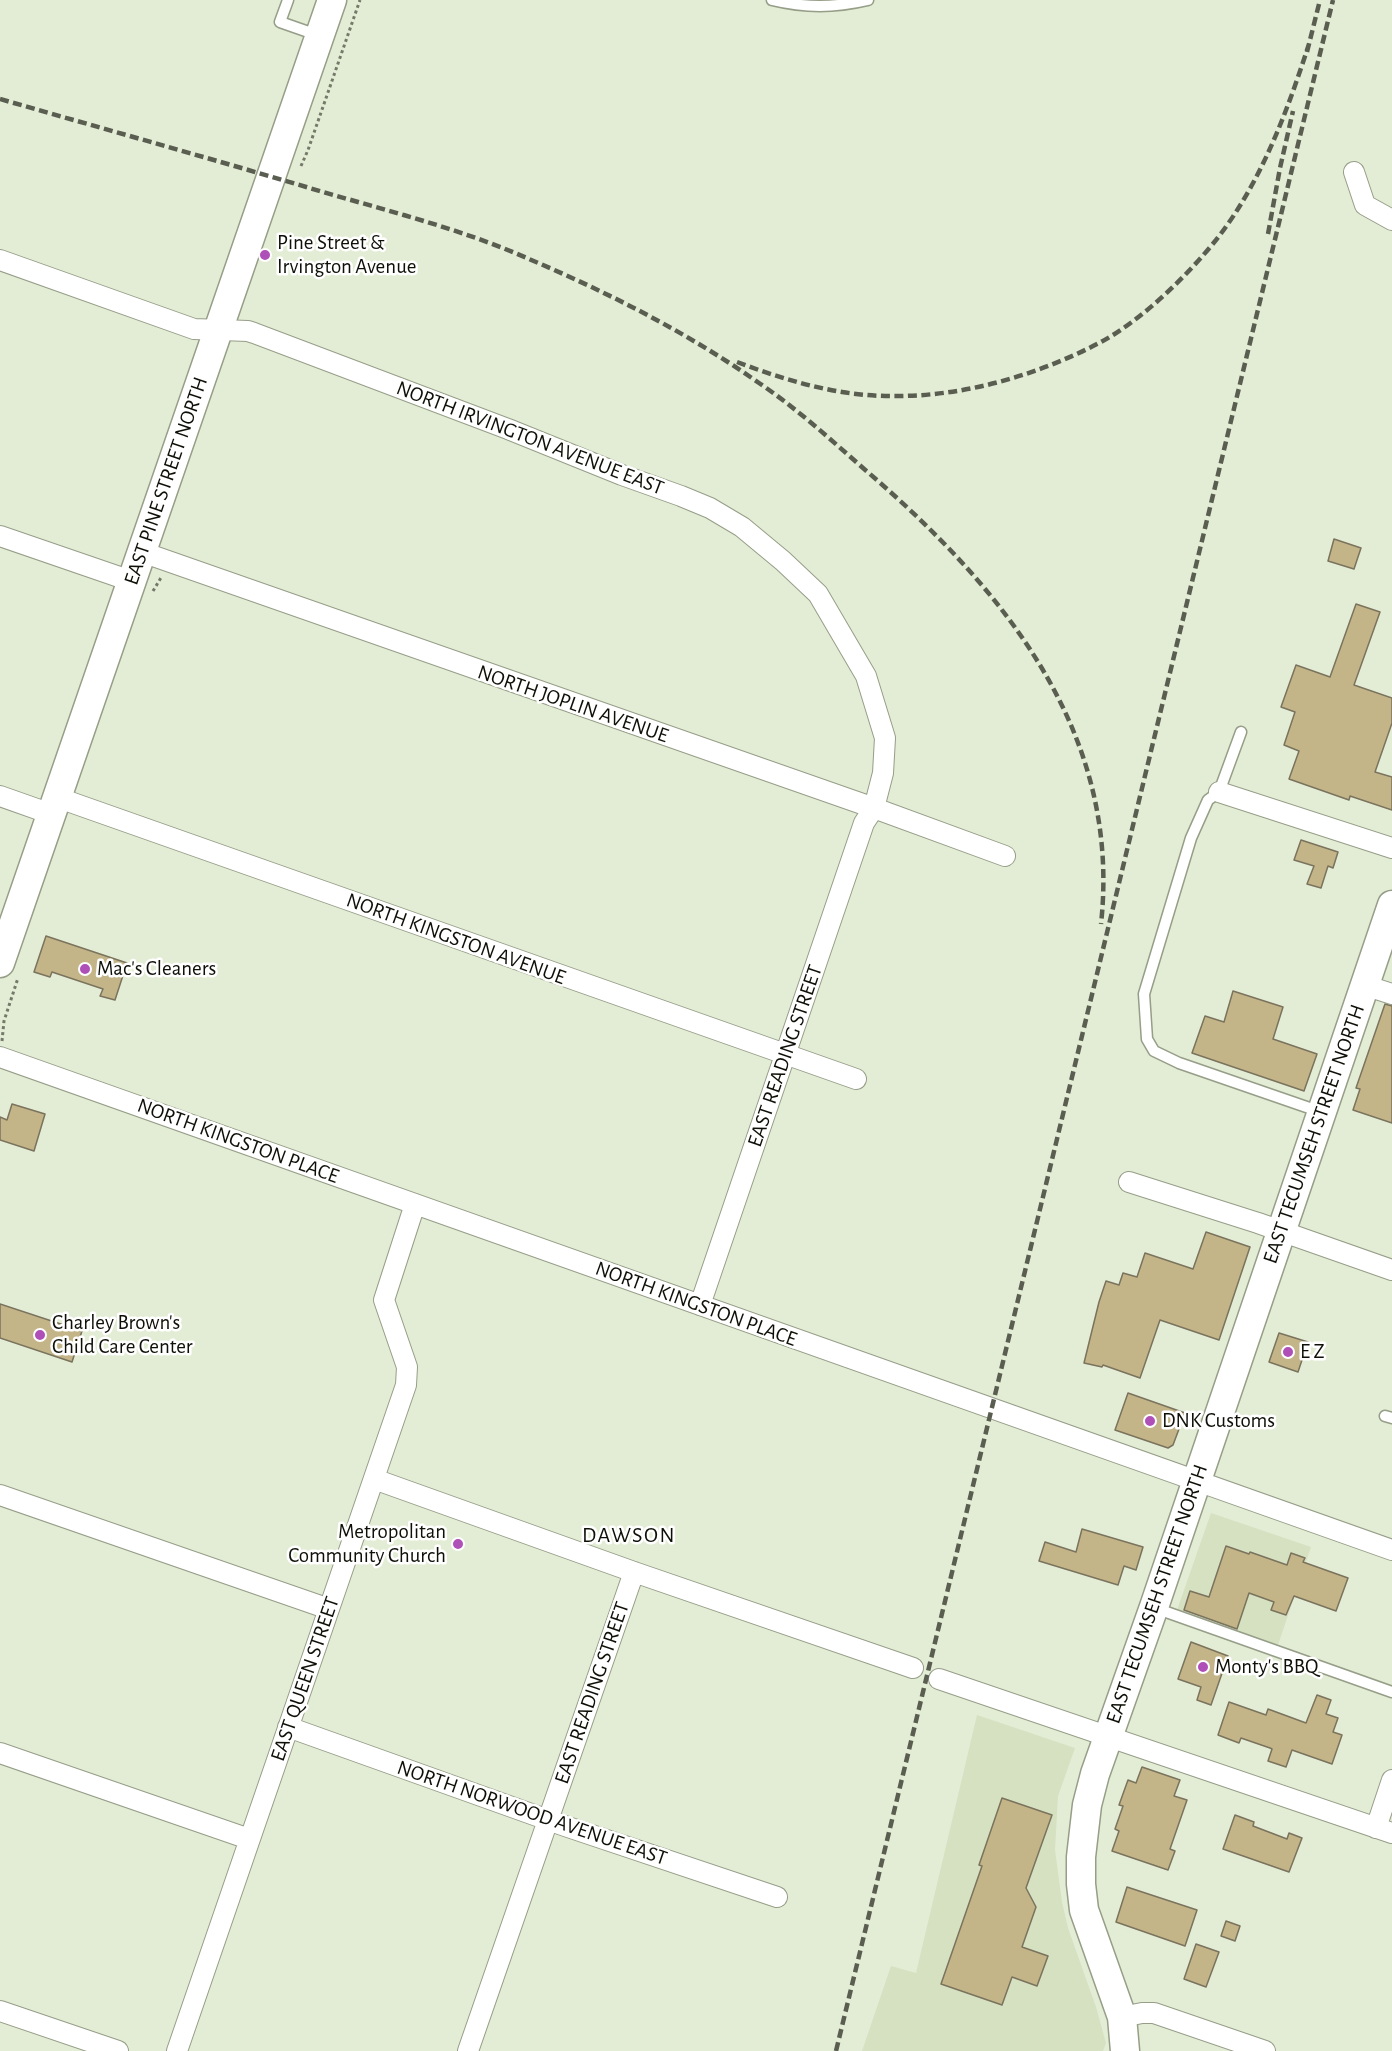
<!DOCTYPE html>
<style>
body{margin:0}
canvas{display:block;background:#e3ecd4}
</style>
<canvas width="1392" height="2051"></canvas>
<script>
const c = document.querySelector('canvas').getContext('2d');
c.lineJoin = 'round';
function fill(path, color) {
  c.fillStyle = color;
  c.fill(path, 'evenodd');
}
function trace(path, color, width, dash) {
  c.strokeStyle = color;
  c.lineWidth = width;
  c.lineCap = dash ? 'butt' : 'round';
  c.setLineDash(dash || []);
  c.stroke(path);
}
function drawText(font, color, halo, rows, align = 'center') {
  c.font = font + ' "Alegreya Sans",sans-serif';
  c.lineWidth = 5;
  c.setLineDash([]);
  c.textBaseline = 'middle';
  c.strokeStyle = halo;
  c.fillStyle = color;
  for (const [text, x, y, turn = 0] of rows) {
    c.save();
    c.translate(x, y);
    c.rotate((+turn || 0) * Math.PI / 180);
    c.textAlign = isNaN(turn) ? turn : align;
    if (halo) c.strokeText(text, 0, 0);
    c.fillText(text, 0, 0);
    c.restore();
  }
}
fill(new Path2D(`
 M 1211,1513 L 1311,1547 L 1278,1645 L 1177,1610 Z
 M 977,1715 L 1075,1748 L 1058,1796 L 1055,1850 L 1062,1902 L 1068,1928 L 1096,2007 L 1106,2043 L 1103,2051 L 862,2051 L 891,1966 L 916,1973 Z`), '#d6e1c2');
const building = new Path2D(`
 M 1334,539 L 1361,548 L 1354,569 L 1328,561 Z
 M 1356,604 L 1380,612 L 1354,685 L 1392,698 L 1392,723 L 1375,772 L 1392,777 L 1392,810 L 1350,796 L 1349,800 L 1289,779 L 1299,751 L 1284,745 L 1295,712 L 1281,707 L 1296,665 L 1330,677 Z
 M 1301,840 L 1338,852 L 1333,868 L 1328,866 L 1321,888 L 1307,884 L 1314,866 L 1294,860 Z
 M 46,936 L 127,963 L 115,1000 L 100,996 L 103,989 L 52,972 L 50,977 L 34,972 Z
 M 1233,991 L 1283,1007 L 1273,1039 L 1317,1054 L 1304,1091 L 1192,1053 L 1205,1016 L 1224,1022 Z
 M 1385,1004 L 1392,1006 L 1392,1123 L 1353,1110 L 1360,1089 L 1356,1088 Z
 M 12,1104 L 45,1114 L 34,1151 L 0,1140 L 0,1117 L 7,1120 Z
 M 1206,1232 L 1250,1247 L 1219,1340 L 1160,1320 L 1140,1378 L 1103,1365 L 1102,1367 L 1084,1363 L 1099,1302 L 1106,1281 L 1119,1285 L 1123,1273 L 1137,1277 L 1145,1253 L 1193,1269 Z
 M 0,1304 L 82,1331 L 72,1362 L 0,1338 Z
 M 1279,1333 L 1308,1342 L 1298,1372 L 1269,1362 Z
 M 1128,1393 L 1185,1413 L 1173,1445 L 1168,1448 L 1115,1430 Z
 M 1082,1529 L 1143,1547 L 1136,1570 L 1124,1566 L 1118,1585 L 1039,1561 L 1045,1542 L 1076,1552 Z
 M 1226,1546 L 1249,1554 L 1250,1552 L 1287,1565 L 1291,1553 L 1305,1558 L 1303,1562 L 1348,1578 L 1336,1611 L 1294,1596 L 1286,1615 L 1271,1610 L 1274,1602 L 1249,1593 L 1237,1629 L 1184,1610 L 1190,1591 L 1209,1597 Z
 M 1191,1642 L 1228,1656 L 1211,1705 L 1197,1700 L 1201,1687 L 1178,1679 Z
 M 1317,1695 L 1331,1700 L 1326,1714 L 1338,1718 L 1333,1732 L 1342,1735 L 1332,1764 L 1292,1750 L 1286,1767 L 1268,1761 L 1272,1749 L 1270,1748 L 1241,1738 L 1239,1743 L 1218,1735 L 1229,1702 L 1266,1715 L 1268,1709 L 1306,1723 Z
 M 1142,1767 L 1180,1780 L 1174,1796 L 1187,1800 L 1170,1849 L 1175,1851 L 1168,1870 L 1112,1851 L 1119,1831 L 1115,1829 L 1123,1806 L 1119,1805 L 1128,1780 L 1136,1783 Z
 M 1002,1798 L 1052,1815 L 1026,1888 L 1036,1907 L 1022,1947 L 1048,1956 L 1037,1986 L 1012,1977 L 1002,2005 L 941,1984 L 982,1866 L 979,1865 Z
 M 1235,1815 L 1254,1822 L 1253,1826 L 1287,1839 L 1289,1833 L 1302,1838 L 1289,1872 L 1223,1849 Z
 M 1127,1887 L 1197,1910 L 1185,1946 L 1116,1922 Z
 M 1226,1921 L 1240,1926 L 1235,1941 L 1221,1936 Z
 M 1196,1944 L 1219,1952 L 1206,1987 L 1184,1979 Z`);
fill(building, '#c4b589');
trace(building, '#7a735d', 1.5);
const lane = new Path2D(`
 M 288,0 L 280,22 L 320,36
 M 772,0 C 805,8 834,8 868,0
 M 1241,732 L 1219,792 L 1208,800 L 1191,838 L 1144,994 L 1147,1039 L 1154,1051 L 1179,1063 L 1321,1112
 M 1385,1416 L 1392,1418
 M 1155,1608 L 1392,1692`);
const street = new Path2D(`
 M 1354,172 L 1365,205 L 1392,220
 M 0,260 L 194,329 L 248,331 L 254,333 L 508,429 L 622,475 L 681,496 L 710,508 L 742,527 L 783,561 L 818,594 L 866,676 L 885,738 L 883,773 L 874,808 L 864,823 L 700,1305
 M 0,536 L 131,581
 M 142,552 L 874,808 L 1005,856
 M 1219,792 L 1392,848
 M 0,796 L 51,814
 M 56,797 L 856,1079
 M 1364,985 L 1392,994
 M 0,1057 L 1392,1550
 M 1129,1182 L 1258,1223 L 1392,1270
 M 374,1479 L 634,1572 L 913,1668
 M 0,1495 L 329,1609
 M 939,1679 L 1392,1833
 M 288,1727 L 565,1826 L 777,1897
 M 0,1753 L 249,1839
 M 1376,1828 L 1392,1780
 M 0,2011 L 118,2051
 M 1122,2017 L 1142,2013 L 1154,2013 L 1265,2051
 M 177,2051 L 406,1385 L 407,1367 L 384,1300 L 415,1204
 M 468,2051 L 634,1572`);
const secondary = new Path2D(`
 M 0,963 L 332,0
 M 1125,2051 L 1122,2017 L 1084,1910 L 1081,1884 L 1081,1857 L 1087,1805 L 1095,1774 L 1154,1607 L 1392,905`);
trace(lane, '#969e88', 13);
trace(street, '#969e88', 22);
trace(secondary, '#969e88', 31);
trace(new Path2D(`
 M 301,166 L 308,150 L 360,0
 M 153,591 L 162,576
 M 2,1041 L 4,1021 L 18,978`), '#74796a', 3, [3, 3]);
trace(lane, '#fff', 10);
trace(street, '#fff', 20);
trace(secondary, '#fff', 28);
trace(new Path2D(`
 M 1307,52 L 1320,0
 M 0,99 C 108,130 216,160 323,192 C 392,212 464,230 529,259 C 609,293 688,333 759,383 C 796,408 829,438 863,468 C 1001,586 1122,731 1101,924
 M 1268,234 L 1280,168 L 1293,111
 M 737,362 C 771,375 806,386 842,392 C 929,406 1023,383 1101,342 C 1143,319 1186,277 1216,240 C 1261,183 1287,112 1309,44
 M 836,2051 L 1333,0`), '#5a5e50', 4.5, [9, 4.5]);
for (const [x, y, r, color] of [
 [265,255,6,"#af4fb8"],
 [85,969,6,"#af4fb8"],
 [40,1335,6,"#af4fb8"],
 [1288,1352,6,"#af4fb8"],
 [1150,1421,6,"#af4fb8"],
 [458,1544,6,"#af4fb8"],
 [1203,1667,6,"#af4fb8"]
]) {
  const dot = new Path2D();
  dot.arc(x, y, r, 0, 2 * Math.PI);
  c.fillStyle = color;
  c.fill(dot);
  trace(dot, '#fff', 2);
}
drawText('21px', '#0e1008', '#fff', [
 ["Pine Street &",277,243],
 ["Irvington Avenue",277,267],
 ["Mac's Cleaners",97,969],
 ["Charley Brown's",52,1323],
 ["Child Care Center",52,1347],
 ["E Z",1300,1352],
 ["DNK Customs",1162,1421],
 ["Metropolitan",446,1532,"right"],
 ["Community Church",446,1556,"right"],
 ["Monty's BBQ",1215,1667]
], 'left');
drawText('21px', '#0e1008', '#fff', [
 ["NORTH IRVINGTON AVENUE EAST",530,438,21],
 ["EAST PINE STREET NORTH",166,481,-71],
 ["NORTH JOPLIN AVENUE",573,704,19],
 ["NORTH KINGSTON AVENUE",456,939,20],
 ["EAST READING STREET",785,1056,-71],
 ["EAST TECUMSEH STREET NORTH",1314,1134,-71],
 ["NORTH KINGSTON PLACE",238,1141,20],
 ["NORTH KINGSTON PLACE",696,1304,20],
 ["EAST TECUMSEH STREET NORTH",1157,1594,-71],
 ["EAST QUEEN STREET",305,1679,-71],
 ["EAST READING STREET",592,1693,-71],
 ["NORTH NORWOOD AVENUE EAST",532,1813,19]
]);
c.letterSpacing = '1.5px';
drawText('22px', '#0e1008', '#fff', [
 ["DAWSON",629,1535]
]);
c.letterSpacing = '0px';
</script>
